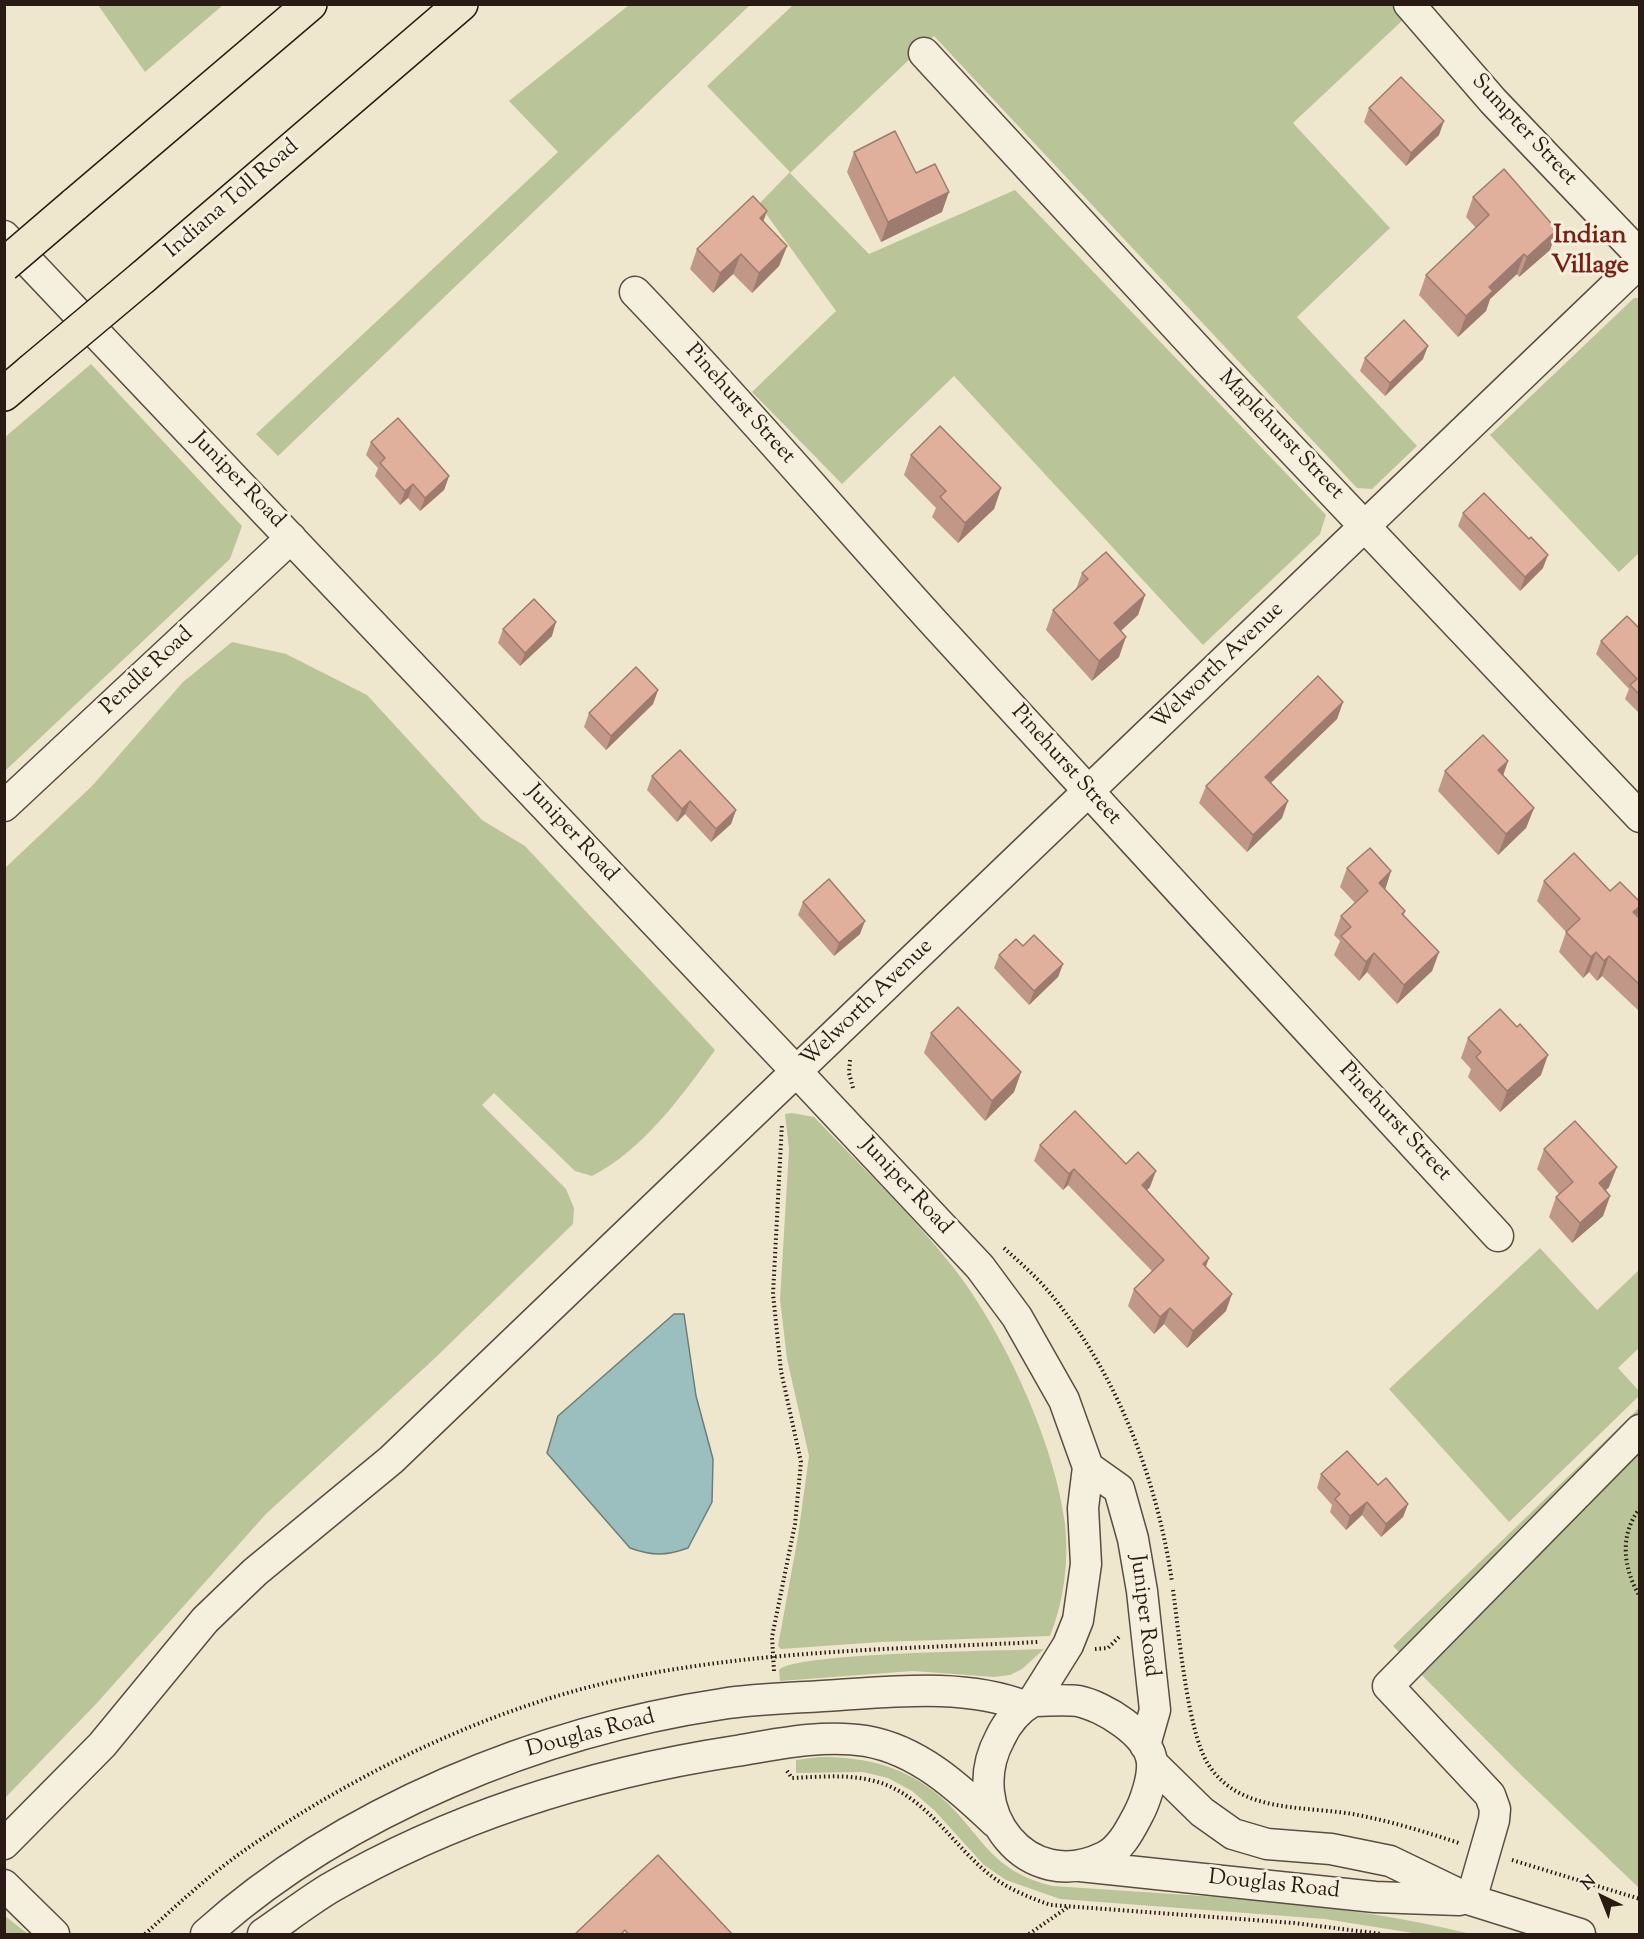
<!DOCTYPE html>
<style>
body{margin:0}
#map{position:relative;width:1644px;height:1939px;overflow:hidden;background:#efe7cd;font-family:"Sorts Mill Goudy",serif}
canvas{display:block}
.frame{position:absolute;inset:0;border:6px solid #291a13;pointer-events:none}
.north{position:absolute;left:1572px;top:1867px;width:60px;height:60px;-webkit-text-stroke:4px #f5efde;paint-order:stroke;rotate:317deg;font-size:16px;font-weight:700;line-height:24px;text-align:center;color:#291a13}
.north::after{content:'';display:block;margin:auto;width:21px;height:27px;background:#291a13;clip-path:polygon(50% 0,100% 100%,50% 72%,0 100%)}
</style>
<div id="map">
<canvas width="1644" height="1939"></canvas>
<div class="frame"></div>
<div class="north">N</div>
</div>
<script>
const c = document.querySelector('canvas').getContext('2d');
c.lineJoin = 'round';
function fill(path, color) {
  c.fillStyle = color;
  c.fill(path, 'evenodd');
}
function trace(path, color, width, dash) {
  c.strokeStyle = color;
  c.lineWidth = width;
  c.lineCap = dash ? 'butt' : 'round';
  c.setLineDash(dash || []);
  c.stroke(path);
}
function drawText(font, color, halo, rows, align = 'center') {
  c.font = font + ' "Sorts Mill Goudy",serif';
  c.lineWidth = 6;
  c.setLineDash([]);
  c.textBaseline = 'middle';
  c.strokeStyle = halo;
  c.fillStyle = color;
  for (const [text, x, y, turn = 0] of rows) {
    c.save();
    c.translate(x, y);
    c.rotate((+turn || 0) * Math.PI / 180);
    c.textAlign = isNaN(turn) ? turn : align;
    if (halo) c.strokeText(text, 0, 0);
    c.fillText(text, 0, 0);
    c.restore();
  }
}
fill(new Path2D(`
 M 98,5 L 223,5 L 145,72 Z
 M 629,5 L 750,5 L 278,456 L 256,434 L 558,152 L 509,101 Z
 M 793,5 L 1392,5 L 1404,19 L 1293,123 L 1390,228 L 1297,317 L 1417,446 L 1372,489 L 1357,488 L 934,36 L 790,173 L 869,254 L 1015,190 L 1326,515 L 1320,534 L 1203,645 L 954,376 L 842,484 L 752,392 L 836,311 L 759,204 L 790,172 L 707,86 Z
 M 1634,298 L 1640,298 L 1639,553 L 1619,572 L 1490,435 Z
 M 91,364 L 242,526 L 230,559 L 5,771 L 5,437 Z
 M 232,642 L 286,654 L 367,695 L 482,820 L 525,846 L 715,1050 C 682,1096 643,1150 592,1176 L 575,1171 L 494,1093 L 482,1105 L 566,1189 L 574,1208 L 573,1224 L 434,1359 L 266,1514 L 96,1704 L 5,1798 L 5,868 L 92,786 L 183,682 Z
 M 792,1113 L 814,1117 C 861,1166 911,1214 953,1267 C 1003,1331 1055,1443 1065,1524 C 1069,1561 1064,1601 1050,1636 L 881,1642 L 781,1649 L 778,1646 L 798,1536 L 809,1456 L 787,1359 L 780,1299 L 789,1149 L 785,1114 Z
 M 1540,1248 L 1597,1310 L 1639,1270 L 1639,1348 L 1618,1368 L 1639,1391 L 1639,1396 L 1509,1522 L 1389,1389 Z
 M 1639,1408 L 1639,1888 L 1519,1773 L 1393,1646 Z
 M 1044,1649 L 1022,1669 L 1010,1675 L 994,1677 L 913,1671 L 780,1681 L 779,1670 C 795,1652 1007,1651 1044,1649 Z
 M 819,1757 C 862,1757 897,1764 932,1790 C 981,1827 984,1870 1053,1886 C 1193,1896 1334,1900 1471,1934 L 1419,1934 L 1325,1919 L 1060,1899 L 1006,1880 L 984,1865 L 934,1810 L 912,1791 L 888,1778 L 863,1772 L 796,1773 L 796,1760 Z
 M 4,1916 L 5,1916 L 28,1934 L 5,1934 Z`), '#b9c598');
const water = new Path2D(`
 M 674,1314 L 684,1314 L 696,1396 L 713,1459 L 712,1502 L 688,1548 C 666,1556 652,1556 630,1548 L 547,1453 L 558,1416 Z`);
fill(water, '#9bbfbe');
trace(water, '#6d7d7a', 1.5);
const minor = new Path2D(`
 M 1409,4 L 1493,101 L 1640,255
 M 924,53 L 1208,361 L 1640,817
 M 4,236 L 797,1072 L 980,1267 L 1017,1317 L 1064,1400 L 1088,1467 L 1083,1508 L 1086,1564 L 1078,1620 L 1068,1645 L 1033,1701
 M 635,292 C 739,400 836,515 937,626 C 1123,830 1311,1033 1498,1236
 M 4,806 L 291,538
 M 1088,1467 L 1119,1489 L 1133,1539 L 1142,1591 L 1155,1710 L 1145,1745
 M 1033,1701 C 1047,1701 1064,1699 1078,1701 C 1103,1706 1150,1734 1152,1763 C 1153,1778 1145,1802 1138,1815 C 1130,1830 1120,1850 1104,1857 C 1027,1895 961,1810 1000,1738 C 1007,1723 1019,1709 1033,1701 Z
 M 1152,1763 L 1202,1812 L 1233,1834 L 1267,1844 L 1331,1849 L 1390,1861 L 1471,1900 L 1580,1934
 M 4,1844 L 102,1745 L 205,1620 L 255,1572 L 391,1460 L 1640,262
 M 1080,1866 L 1375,1897 L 1459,1900
 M 4,1885 L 54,1934
 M 1471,1900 L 1494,1820 L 1495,1809 L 1490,1795 L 1388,1686 L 1640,1430
 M 206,1934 C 343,1811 541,1731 722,1704 C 760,1698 800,1698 839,1695 C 899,1691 967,1684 1024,1706
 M 263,1934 C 285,1919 307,1902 330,1888 C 456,1815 593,1773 736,1751 C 777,1744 824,1734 866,1741 C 918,1750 958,1787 995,1822`);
const highway = new Path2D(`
 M 74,205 L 310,4
 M 143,277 L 461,4
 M 4,394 L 31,371`);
trace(minor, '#5a4d42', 33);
trace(highway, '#291a13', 36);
trace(new Path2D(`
 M 850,1060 L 849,1073 L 853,1088
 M 1004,1248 C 1019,1262 1036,1276 1049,1292 C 1117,1373 1157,1479 1172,1582
 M 1640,1508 C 1619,1535 1623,1568 1640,1597
 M 1173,1590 C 1179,1632 1187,1730 1208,1764 C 1240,1815 1307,1805 1358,1815 C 1393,1822 1426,1832 1459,1843
 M 1095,1649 L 1108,1648 L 1119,1637
 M 774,1671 L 772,1637 L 795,1524 L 801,1462 L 781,1371 L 773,1294 L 782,1123
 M 787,1771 L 792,1778 C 818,1777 844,1774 870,1780 C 923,1791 950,1843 990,1875 C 1008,1889 1030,1898 1051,1905 L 1294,1923 L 1382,1934
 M 1512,1860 L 1640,1899
 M 145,1934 C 177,1905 209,1875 245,1850 C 359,1771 491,1707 627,1678 C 762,1650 900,1649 1038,1642
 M 1029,1934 L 1068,1907`), '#291a13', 4, [1.5, 3]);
trace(minor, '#f5efde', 30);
trace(highway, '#efe7cd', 33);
const highwayBridge = new Path2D(`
 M 4,265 L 74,205
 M 31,371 L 143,277`);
trace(highwayBridge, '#291a13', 36, []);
trace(highwayBridge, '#efe7cd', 33);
fill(new Path2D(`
 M 1369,108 L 1439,135 L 1406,166 L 1364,122 Z
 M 854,152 L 942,212 L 881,242 L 847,172 Z
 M 1473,197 L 1557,230 L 1550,250 L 1519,277 L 1517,274 L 1490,299 L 1486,311 L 1458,337 L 1419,295 L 1426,275 L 1476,228 L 1466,217 Z
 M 787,246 L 779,266 L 752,293 L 733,274 L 713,293 L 690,269 L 697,249 Z
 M 1365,358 L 1423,359 L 1385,396 L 1360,371 Z
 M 371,442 L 449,476 L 444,490 L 420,511 L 408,498 L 400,505 L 375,476 L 378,468 L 366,455 Z
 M 911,455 L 1001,488 L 994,509 L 958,543 L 932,517 L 936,508 L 904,475 Z
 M 1463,513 L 1543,568 L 1520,591 L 1458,526 Z
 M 1082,573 L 1145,595 L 1138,615 L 1121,631 L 1119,657 L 1092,681 L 1046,630 L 1053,610 L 1076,589 Z
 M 503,629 L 552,636 L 520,666 L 498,643 Z
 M 1640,629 L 1640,714 L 1625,699 L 1629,689 L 1596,654 L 1601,641 Z
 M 658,690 L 653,704 L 606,750 L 584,727 L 589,713 Z
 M 1343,702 L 1337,719 L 1271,783 L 1282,818 L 1247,852 L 1199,803 L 1206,786 Z
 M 1508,761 L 1503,776 L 1534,808 L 1526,828 L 1498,855 L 1438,791 L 1445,771 Z
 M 652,776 L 736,810 L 731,824 L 711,842 L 685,814 L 677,822 L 647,790 Z
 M 1347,868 L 1391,871 L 1385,889 L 1405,911 L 1404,915 L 1439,952 L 1432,971 L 1397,1004 L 1367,972 L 1359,981 L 1334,955 L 1340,941 L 1334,935 L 1341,916 L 1355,903 L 1340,887 Z
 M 1544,881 L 1610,891 L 1640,919 L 1640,1012 L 1602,976 L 1597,981 L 1589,972 L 1583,978 L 1559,952 L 1566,932 L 1537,901 Z
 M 803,902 L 860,934 L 834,956 L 798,915 Z
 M 1023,946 L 1063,964 L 1058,977 L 1029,1005 L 994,968 L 999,955 Z
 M 931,1033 L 1021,1072 L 1014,1092 L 985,1121 L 924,1053 Z
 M 1468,1038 L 1541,1075 L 1500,1112 L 1468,1077 L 1471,1069 L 1461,1058 Z
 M 1040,1145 L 1126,1164 L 1150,1187 L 1147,1190 L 1206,1267 L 1226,1311 L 1187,1348 L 1164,1324 L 1154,1334 L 1128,1306 L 1134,1289 L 1152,1271 L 1068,1185 L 1063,1190 L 1034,1161 Z
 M 1544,1149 L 1609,1187 L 1606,1190 L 1610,1196 L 1603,1216 L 1572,1243 L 1549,1217 L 1556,1197 L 1559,1194 L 1537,1169 Z
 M 1321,1474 L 1378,1485 L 1408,1504 L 1403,1517 L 1381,1537 L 1362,1515 L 1346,1530 L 1330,1512 L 1332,1505 L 1317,1488 Z`), '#c19787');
fill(new Path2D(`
 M 1444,121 L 1439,135 L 1406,166 L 1411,153 Z
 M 949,192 L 942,212 L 881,242 L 888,222 Z
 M 767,211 L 760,231 L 760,218 Z
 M 1557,230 L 1550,250 L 1519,277 L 1527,257 Z
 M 787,246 L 779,266 L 752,293 L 759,273 Z
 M 741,254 L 733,274 L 713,293 L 720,273 Z
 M 1524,254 L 1517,274 L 1490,299 L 1486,311 L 1458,337 L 1466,316 L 1489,287 Z
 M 1428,346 L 1423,359 L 1385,396 L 1390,383 Z
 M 449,476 L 444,490 L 420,511 L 425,498 Z
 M 413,484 L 408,498 L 400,505 L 405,491 Z
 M 1001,488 L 994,509 L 958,543 L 965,523 Z
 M 1548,555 L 1543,568 L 1520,591 L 1525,577 Z
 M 1145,595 L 1138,615 L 1107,643 L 1114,623 Z
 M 556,622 L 552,636 L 520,666 L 525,653 Z
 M 1126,637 L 1119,657 L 1092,681 L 1099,661 Z
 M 658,690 L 653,704 L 606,750 L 611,736 Z
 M 1343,702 L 1337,719 L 1259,794 L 1265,777 Z
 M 1508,761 L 1501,781 L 1498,770 Z
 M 690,801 L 685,814 L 677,822 L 682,809 Z
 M 1288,801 L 1282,818 L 1247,852 L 1253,835 Z
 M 1534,808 L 1526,828 L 1498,855 L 1506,834 Z
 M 736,810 L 731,824 L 711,842 L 716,829 Z
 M 1391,871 L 1385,890 L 1379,883 Z
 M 1640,906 L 1640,909 L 1634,924 L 1633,912 Z
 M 865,921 L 860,934 L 834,956 L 839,943 Z
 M 1439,952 L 1432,971 L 1397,1004 L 1404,985 Z
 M 1596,952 L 1589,972 L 1583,978 L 1591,957 Z
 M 1374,953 L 1367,972 L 1359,981 L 1366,962 Z
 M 1609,956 L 1602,976 L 1597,981 L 1604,961 Z
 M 1063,964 L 1058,977 L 1029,1005 L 1034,991 Z
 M 1548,1055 L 1541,1075 L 1500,1112 L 1507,1091 Z
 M 1021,1072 L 1014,1092 L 985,1121 L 992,1101 Z
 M 1617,1167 L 1609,1187 L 1592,1203 L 1599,1183 Z
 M 1074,1169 L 1068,1185 L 1063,1190 L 1069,1174 Z
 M 1156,1171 L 1150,1187 L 1136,1201 L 1142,1185 Z
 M 1610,1196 L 1603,1216 L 1572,1243 L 1580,1223 Z
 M 1209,1258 L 1203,1275 L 1203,1264 Z
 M 1232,1294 L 1226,1311 L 1187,1348 L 1193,1331 Z
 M 1170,1308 L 1164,1324 L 1154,1334 L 1160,1317 Z
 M 1367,1502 L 1362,1515 L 1346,1530 L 1350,1516 Z
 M 1408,1504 L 1403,1517 L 1381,1537 L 1386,1524 Z`), '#9d7b6e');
const building = new Path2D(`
 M 1401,77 L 1444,121 L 1411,153 L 1369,108 Z
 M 895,131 L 916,173 L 935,164 L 949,192 L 888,222 L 854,152 Z
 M 1504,169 L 1557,230 L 1527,257 L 1524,254 L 1489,287 L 1493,291 L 1466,316 L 1426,275 L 1489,215 L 1473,197 Z
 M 753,196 L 767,211 L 760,218 L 787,246 L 759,273 L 741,254 L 720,273 L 697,249 Z
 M 1404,320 L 1428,346 L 1390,383 L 1365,358 Z
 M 398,418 L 449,476 L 425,498 L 413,484 L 405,491 L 380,463 L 385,458 L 371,442 Z
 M 940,426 L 1001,488 L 965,523 L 940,497 L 946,491 L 911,455 Z
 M 1484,493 L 1529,539 L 1531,537 L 1548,555 L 1525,577 L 1463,513 Z
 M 1106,552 L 1145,595 L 1114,623 L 1126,637 L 1099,661 L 1053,610 L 1088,579 L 1082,573 Z
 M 534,599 L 556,622 L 525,653 L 503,629 Z
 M 1627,616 L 1640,629 L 1640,695 L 1630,685 L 1637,679 L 1601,641 Z
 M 636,667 L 658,690 L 611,736 L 589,713 Z
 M 1318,676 L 1343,702 L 1265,777 L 1288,801 L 1253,835 L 1206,786 Z
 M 1483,735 L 1508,761 L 1498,770 L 1534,808 L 1506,834 L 1445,771 Z
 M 680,750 L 736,810 L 716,829 L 690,801 L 682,809 L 652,776 Z
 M 1370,848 L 1391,871 L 1379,883 L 1405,911 L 1402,914 L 1439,952 L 1404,985 L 1374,953 L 1366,962 L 1341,936 L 1351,927 L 1341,916 L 1368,891 L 1347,868 Z
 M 1574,853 L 1610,891 L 1620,882 L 1640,902 L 1640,906 L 1633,912 L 1640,919 L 1640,985 L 1609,956 L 1604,961 L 1596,952 L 1591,957 L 1566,932 L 1580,919 L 1544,881 Z
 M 829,879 L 865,921 L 839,943 L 803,902 Z
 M 1034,935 L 1063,964 L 1034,991 L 999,955 L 1016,939 L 1023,946 Z
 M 958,1007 L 1021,1072 L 992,1101 L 931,1033 Z
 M 1500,1009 L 1517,1027 L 1520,1024 L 1548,1055 L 1507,1091 L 1476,1057 L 1481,1052 L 1468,1038 Z
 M 1075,1111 L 1126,1164 L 1138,1152 L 1156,1171 L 1142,1185 L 1209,1258 L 1203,1264 L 1232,1294 L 1193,1331 L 1170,1308 L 1160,1317 L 1134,1289 L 1164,1260 L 1074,1169 L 1069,1174 L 1040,1145 Z
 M 1575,1121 L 1617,1167 L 1599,1183 L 1610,1196 L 1580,1223 L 1556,1197 L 1573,1182 L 1544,1149 Z
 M 1347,1451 L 1378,1485 L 1386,1478 L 1408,1504 L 1386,1524 L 1367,1502 L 1350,1516 L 1335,1499 L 1340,1494 L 1321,1474 Z
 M 658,1855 L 733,1935 L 629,1935 L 625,1930 L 620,1935 L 574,1935 Z`);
fill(building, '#e0b09d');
trace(building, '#9d7b6e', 1.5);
drawText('22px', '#291a13', '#f5efde', [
 ["Sumpter Street",1523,131,47],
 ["Indiana Toll Road",233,200,-41],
 ["Pinehurst Street",739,405,48],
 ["Maplehurst Street",1280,436,46],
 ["Juniper Road",237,481,46],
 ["Welworth Avenue",1219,667,-44],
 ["Pendle Road",148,672,-43],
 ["Pinehurst Street",1065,766,48],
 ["Juniper Road",571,834,47],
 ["Welworth Avenue",868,1004,-44],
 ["Pinehurst Street",1394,1123,47],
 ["Juniper Road",905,1187,47],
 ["Juniper Road",1143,1616,83],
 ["Douglas Road",591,1735,-15],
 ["Douglas Road",1274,1886,6]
]);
drawText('bold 26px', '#7a1f14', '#f5efde', [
 ["Indian",1590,238],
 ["Village",1590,268]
]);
</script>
